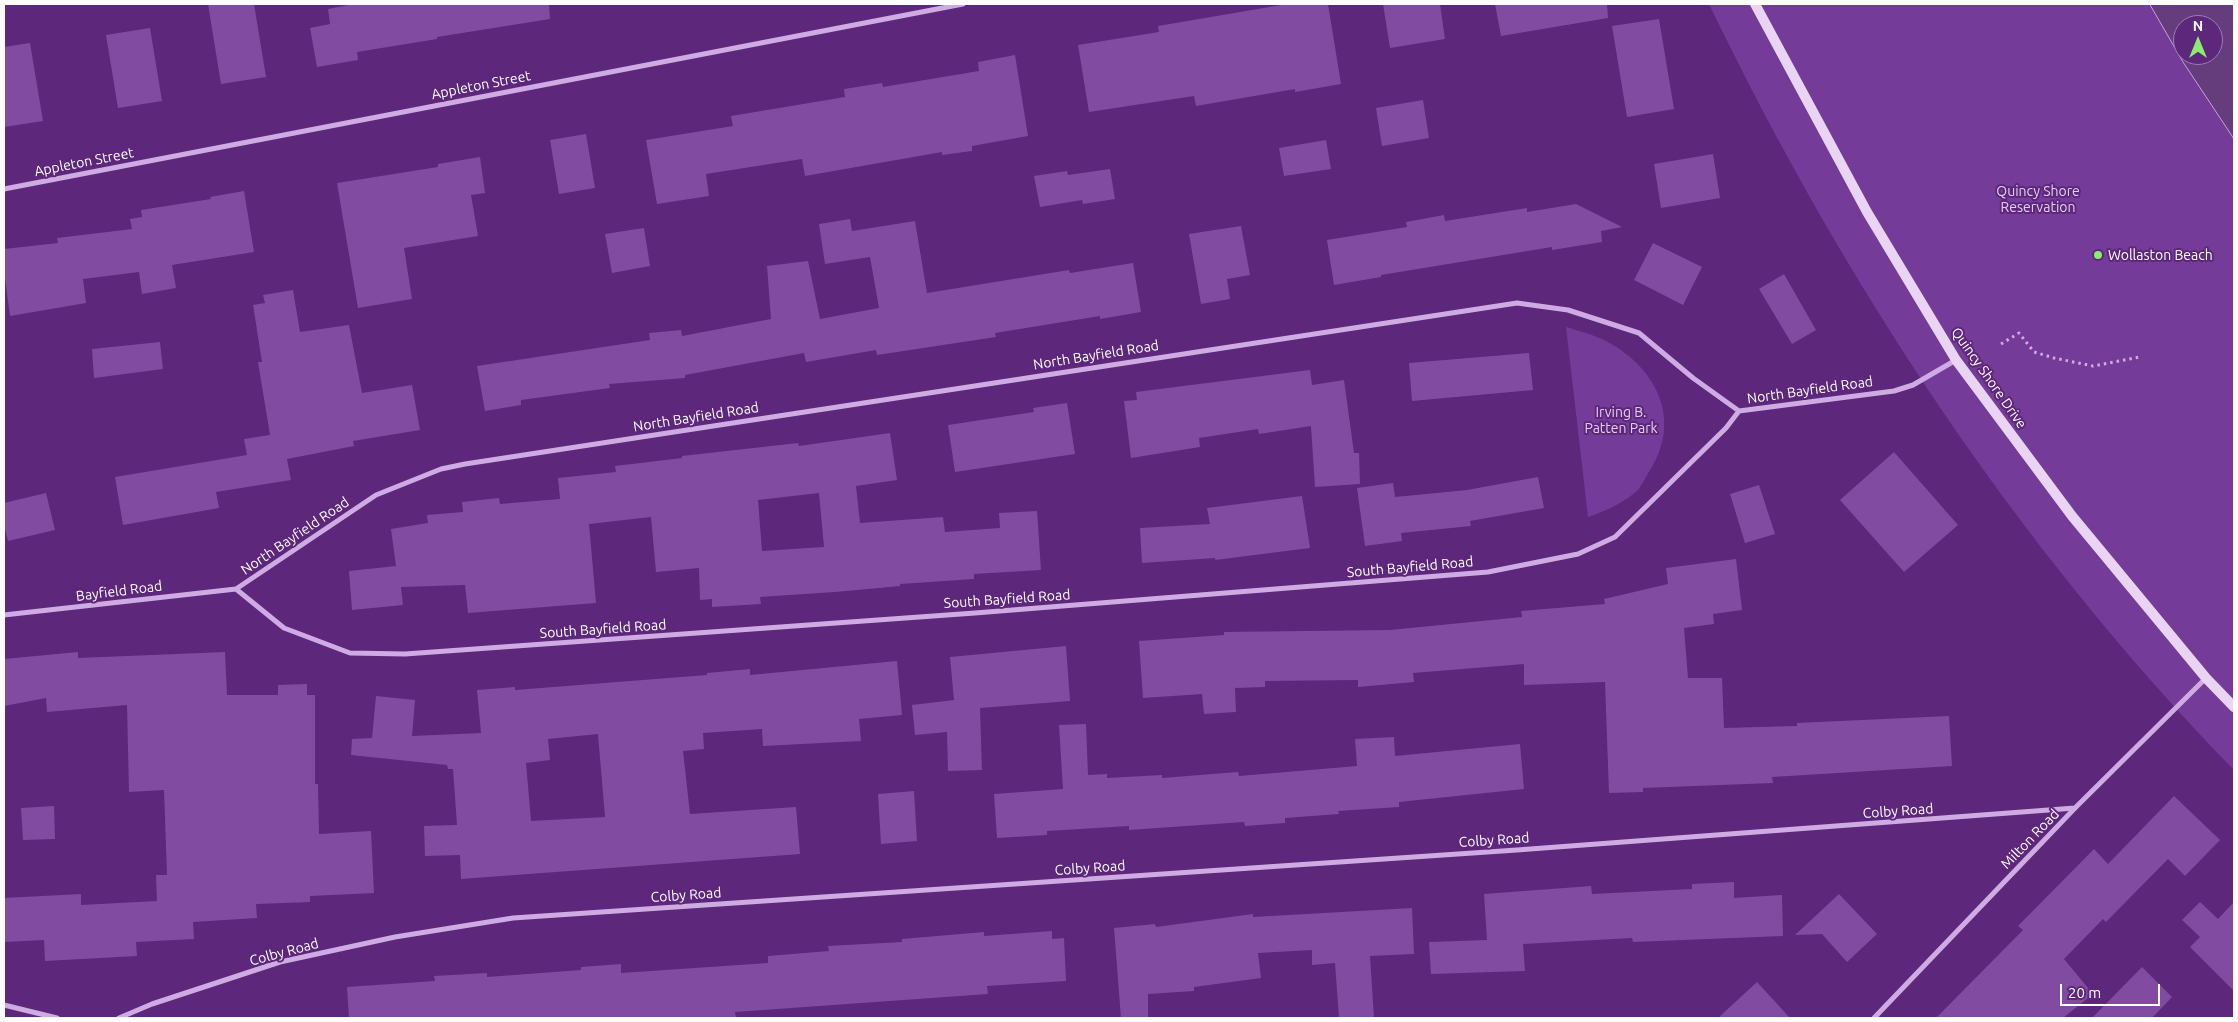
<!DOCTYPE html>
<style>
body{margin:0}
#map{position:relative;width:2238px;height:1022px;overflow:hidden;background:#5d277b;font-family:Ubuntu,sans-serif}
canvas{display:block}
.frame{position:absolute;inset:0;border:5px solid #fff;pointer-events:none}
.north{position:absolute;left:2173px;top:15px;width:50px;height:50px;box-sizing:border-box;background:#5d277b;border:1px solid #9e7db0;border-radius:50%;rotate:0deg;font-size:14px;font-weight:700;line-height:20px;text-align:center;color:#fff}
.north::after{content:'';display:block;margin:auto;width:18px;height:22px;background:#8cec71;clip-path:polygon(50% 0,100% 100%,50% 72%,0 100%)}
.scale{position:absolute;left:2060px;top:984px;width:100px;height:22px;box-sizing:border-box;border:2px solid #fff;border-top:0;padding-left:6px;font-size:15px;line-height:18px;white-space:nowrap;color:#fff;-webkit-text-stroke:4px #5d277b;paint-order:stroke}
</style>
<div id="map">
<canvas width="2238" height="1022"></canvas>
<div class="frame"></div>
<div class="north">N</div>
<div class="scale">20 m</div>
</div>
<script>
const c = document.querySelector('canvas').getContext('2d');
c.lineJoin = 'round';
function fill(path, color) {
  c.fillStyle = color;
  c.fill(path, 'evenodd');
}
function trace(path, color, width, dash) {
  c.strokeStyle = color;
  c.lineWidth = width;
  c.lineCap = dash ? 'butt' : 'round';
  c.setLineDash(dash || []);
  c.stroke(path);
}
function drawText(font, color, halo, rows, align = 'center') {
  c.font = font + ' Ubuntu,sans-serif';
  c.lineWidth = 4;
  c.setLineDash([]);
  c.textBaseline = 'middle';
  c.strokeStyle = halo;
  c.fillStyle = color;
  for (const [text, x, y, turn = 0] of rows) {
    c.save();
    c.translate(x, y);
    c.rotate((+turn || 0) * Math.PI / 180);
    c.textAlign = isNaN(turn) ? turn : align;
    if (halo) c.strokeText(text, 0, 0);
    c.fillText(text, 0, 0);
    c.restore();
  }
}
fill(new Path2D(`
 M 1709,4 L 2150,4 L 2183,62 L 2234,139 L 2234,770 C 2017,547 1844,284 1709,4 Z
 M 1566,327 C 1582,332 1599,336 1613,345 C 1658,372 1680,420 1652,467 C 1647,474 1643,484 1638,490 C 1625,502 1604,512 1588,517 Z`), '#753b99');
const water = new Path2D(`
 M 2150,4 L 2234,4 L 2234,139 L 2183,62 ZM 2183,25 L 2213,25 L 2213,55 L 2183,55 Z`);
fill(water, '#653d7c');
trace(water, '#caa0e4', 1);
fill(new Path2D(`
 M 208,4 L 254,4 L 266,77 L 221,84 Z
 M 354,4 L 549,4 L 550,19 L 437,37 L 437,39 L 357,52 L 358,60 L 317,67 L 310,28 L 330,24 L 328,9 Z
 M 1287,4 L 1328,4 L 1341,84 L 1295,92 L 1295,89 L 1196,106 L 1194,96 L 1089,112 L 1078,45 L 1159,32 L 1158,26 Z
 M 1383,4 L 1440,4 L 1445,39 L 1390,48 Z
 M 1495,4 L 1607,4 L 1608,18 L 1501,36 Z
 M 1659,19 L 1674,109 L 1627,117 L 1612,26 Z
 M 150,28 L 162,101 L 118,108 L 106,35 Z
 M 30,43 L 43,121 L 4,127 L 4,47 Z
 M 1015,55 L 1028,136 L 972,146 L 972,151 L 942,155 L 942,152 L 805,176 L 802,159 L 706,174 L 709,196 L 657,204 L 646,140 L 733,126 L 731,116 L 845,97 L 844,89 L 882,83 L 883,87 L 979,71 L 978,62 Z
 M 1423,100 L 1429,138 L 1382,146 L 1376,108 Z
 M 586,134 L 595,188 L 559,194 L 550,140 Z
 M 1326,140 L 1331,169 L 1284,176 L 1279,148 Z
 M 1713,154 L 1720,198 L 1661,208 L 1654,164 Z
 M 480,157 L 485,193 L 471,195 L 478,236 L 404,248 L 412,299 L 358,308 L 337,183 L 438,167 L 438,164 Z
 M 1110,169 L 1115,199 L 1083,204 L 1082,200 L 1040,207 L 1034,176 L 1067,171 L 1068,175 Z
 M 244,191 L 254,252 L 172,265 L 176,288 L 142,294 L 139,272 L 83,279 L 86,303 L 10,316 L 4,270 L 4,249 L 58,243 L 57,238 L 132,229 L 130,219 L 142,217 L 141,210 L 211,199 L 210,197 Z
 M 1576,204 L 1622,227 L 1601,231 L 1602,242 L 1552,250 L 1552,247 L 1381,275 L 1381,277 L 1334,285 L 1327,240 L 1407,227 L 1406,222 L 1444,215 L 1445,221 L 1527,208 L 1527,212 Z
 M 850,219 L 852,231 L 915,221 L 927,293 L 1069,270 L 1070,273 L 1133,263 L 1141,312 L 1100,319 L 1100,316 L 995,333 L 996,337 L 877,355 L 876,350 L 806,362 L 804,353 L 685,375 L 685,378 L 609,384 L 610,388 L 521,400 L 521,405 L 485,411 L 477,366 L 650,340 L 649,333 L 681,330 L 682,336 L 771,319 L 767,266 L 808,261 L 820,319 L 879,308 L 870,257 L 825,264 L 819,224 Z
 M 1241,226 L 1250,275 L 1227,279 L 1230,299 L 1201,304 L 1189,234 Z
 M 644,228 L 650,266 L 612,273 L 605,234 Z
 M 1653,243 L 1702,267 L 1683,305 L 1634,280 Z
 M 1784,274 L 1816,330 L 1792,344 L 1759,289 Z
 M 293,290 L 300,332 L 349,325 L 362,393 L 412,385 L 420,430 L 353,441 L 354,446 L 287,459 L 291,480 L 216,492 L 219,508 L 123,525 L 115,477 L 247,455 L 244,439 L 270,435 L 258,362 L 262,362 L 253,305 L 265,303 L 263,295 Z
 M 160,342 L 163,369 L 94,378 L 92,349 Z
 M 1529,353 L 1533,390 L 1412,401 L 1409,363 Z
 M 1310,370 L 1312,385 L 1344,380 L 1354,453 L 1359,453 L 1360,484 L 1315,487 L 1311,426 L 1259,434 L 1258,429 L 1199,438 L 1200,447 L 1131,458 L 1124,401 L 1137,400 L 1136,392 Z
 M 1067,403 L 1075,454 L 955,472 L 948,425 L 1034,412 L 1033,408 Z
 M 890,433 L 897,480 L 856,486 L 860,523 L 943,517 L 945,532 L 1000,528 L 999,513 L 1037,511 L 1041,570 L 974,574 L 974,579 L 900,584 L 900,586 L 835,592 L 760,597 L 761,604 L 712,607 L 712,599 L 700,600 L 699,568 L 656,572 L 651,517 L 589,524 L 596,603 L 468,613 L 465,585 L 401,587 L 403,605 L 352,610 L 349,571 L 396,566 L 391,529 L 428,523 L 427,515 L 463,512 L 462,502 L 499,498 L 500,504 L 560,499 L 558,478 L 616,472 L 615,466 L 682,458 L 682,456 L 798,443 L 799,446 ZM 819,493 L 824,547 L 762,551 L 758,500 Z
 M 1894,452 L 1958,525 L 1904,572 L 1840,500 Z
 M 1538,477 L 1544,508 L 1470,521 L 1471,526 L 1401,533 L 1402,541 L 1365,546 L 1357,488 L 1393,483 L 1395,497 L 1467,490 Z
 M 1759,485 L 1775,534 L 1745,543 L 1730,494 Z
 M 46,493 L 55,530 L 8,541 L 4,525 L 4,503 Z
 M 1302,496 L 1310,548 L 1215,560 L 1215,558 L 1142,563 L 1140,528 L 1210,524 L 1207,508 Z
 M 1736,559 L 1742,610 L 1713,614 L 1714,624 L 1684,628 L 1688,678 L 1722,678 L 1724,728 L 1797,726 L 1797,723 L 1949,716 L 1952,766 L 1772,777 L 1773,783 L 1643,788 L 1643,792 L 1609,793 L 1605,682 L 1524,685 L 1524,664 L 1413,673 L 1414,682 L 1358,687 L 1358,680 L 1265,681 L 1265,687 L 1235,688 L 1236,712 L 1204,714 L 1202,694 L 1143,698 L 1139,641 L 1224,635 L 1224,632 L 1390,630 L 1522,617 L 1521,611 L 1605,604 L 1604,599 L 1668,584 L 1666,568 Z
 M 1066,646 L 1070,701 L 980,708 L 982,770 L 948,771 L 947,732 L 915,735 L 912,705 L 954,700 L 950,657 Z
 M 78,652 L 78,658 L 225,652 L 227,695 L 278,695 L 278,685 L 307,684 L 307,695 L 315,695 L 315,784 L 318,784 L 319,834 L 371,831 L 374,893 L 310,896 L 310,902 L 256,904 L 257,918 L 193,922 L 194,939 L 136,942 L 137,956 L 45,961 L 44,940 L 4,942 L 4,898 L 81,894 L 81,905 L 157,901 L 156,875 L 167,875 L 164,790 L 129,792 L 127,705 L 47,712 L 46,698 L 4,706 L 4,659 Z
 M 897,661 L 902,715 L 859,719 L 861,741 L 763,746 L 762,729 L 703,733 L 704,749 L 683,751 L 690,814 L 796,807 L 800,854 L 461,879 L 460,855 L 425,856 L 424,826 L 457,825 L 453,769 L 448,769 L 447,765 L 351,755 L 352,739 L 372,738 L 376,696 L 415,700 L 412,736 L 481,733 L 477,690 L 515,687 L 515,690 L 707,675 L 707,673 L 750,669 L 750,675 ZM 598,734 L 605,817 L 531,821 L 526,763 L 550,760 L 548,739 Z
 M 1086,724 L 1088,775 L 1107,774 L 1107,778 L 1162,775 L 1162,778 L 1238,772 L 1239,776 L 1357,766 L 1355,739 L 1394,737 L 1395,756 L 1520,744 L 1524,789 L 1399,802 L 1399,807 L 1338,811 L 1339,814 L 1285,818 L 1285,823 L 1245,826 L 1244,822 L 1129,830 L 1129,826 L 1047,831 L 1047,835 L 997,838 L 994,794 L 1063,789 L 1059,725 Z
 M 914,791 L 917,841 L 881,844 L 878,794 Z
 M 2174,796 L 2220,840 L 2185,876 L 2168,859 L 2106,922 L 2103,919 L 2064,959 L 2093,994 L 2063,1018 L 1936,1018 L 2023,930 L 2018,926 L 2094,849 L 2108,864 Z
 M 54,806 L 55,839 L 23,840 L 21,808 Z
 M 1734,882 L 1734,898 L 1782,895 L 1783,936 L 1633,942 L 1632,938 L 1523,944 L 1525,971 L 1431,974 L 1429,942 L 1487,940 L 1484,894 L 1591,886 L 1592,894 L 1692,889 L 1692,884 Z
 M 1839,894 L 1877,934 L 1847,962 L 1822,934 L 1795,935 Z
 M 2200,902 L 2218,919 L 2234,902 L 2234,991 L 2190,947 L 2200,937 L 2182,920 Z
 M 1412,908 L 1414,954 L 1370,956 L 1374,1018 L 1339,1018 L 1335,963 L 1312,965 L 1312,950 L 1258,953 L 1261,978 L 1194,987 L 1194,991 L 1148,994 L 1148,1018 L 1121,1018 L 1114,928 L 1155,924 L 1156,927 L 1253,914 L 1253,917 Z
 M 1052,931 L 1052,939 L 1064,938 L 1066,981 L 987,986 L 988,994 L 735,1012 L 736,1018 L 349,1018 L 347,987 L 435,981 L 434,976 L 487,973 L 487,977 L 581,970 L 581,967 L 621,964 L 621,973 L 768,963 L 768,956 L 829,951 L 828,946 L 902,942 L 902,939 L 984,932 L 984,936 Z
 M 2142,967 L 2172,997 L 2152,1018 L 2092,1018 Z
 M 1757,982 L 1790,1018 L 1718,1018 Z`), '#824ba2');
trace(new Path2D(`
 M 2001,344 L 2019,333 L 2034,352 L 2054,358 L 2093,366 L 2140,357`), '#cfabe4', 3, [2.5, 4]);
trace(new Path2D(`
 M 4,189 L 963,4
 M 236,589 L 284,628 L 350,653 L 405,654 L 975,613 L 1488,572 L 1578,554 L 1615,537 L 1726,428 L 1739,411
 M 4,615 L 236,589 L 376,495 L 441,469 L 465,464 L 1517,303 L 1568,310 L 1639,333 L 1693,378 L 1739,411 L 1894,391 L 1913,385 L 1956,360
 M 4,1005 L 57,1018
 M 119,1018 L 152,1004 L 280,962 L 395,937 L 513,918 L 1517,850 L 2075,808
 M 1874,1018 L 2075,808 L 2206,678`), '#cfabe4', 5);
trace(new Path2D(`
 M 1755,4 L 1867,212 L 1956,360 L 2072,516 L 2206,678 L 2234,707`), '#e9d4f4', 10);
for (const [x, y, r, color] of [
 [2098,255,5,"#8cec71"]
]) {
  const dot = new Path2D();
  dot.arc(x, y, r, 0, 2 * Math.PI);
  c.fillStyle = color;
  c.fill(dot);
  trace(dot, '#5d277b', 2);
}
drawText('14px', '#fff', '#5d277b', [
 ["Appleton Street",481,85,-11],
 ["Appleton Street",84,162,-11],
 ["North Bayfield Road",1096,355,-9],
 ["Quincy Shore Drive",1989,378,55],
 ["North Bayfield Road",1810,390,-8],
 ["North Bayfield Road",696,417,-9],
 ["North Bayfield Road",295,536,-34],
 ["South Bayfield Road",1410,567,-5],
 ["Bayfield Road",119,591,-7],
 ["South Bayfield Road",1007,599,-4],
 ["South Bayfield Road",603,629,-4],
 ["Colby Road",1898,811,-4],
 ["Milton Road",2030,839,-46],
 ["Colby Road",1494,840,-4],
 ["Colby Road",1090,868,-4],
 ["Colby Road",686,895,-4],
 ["Colby Road",284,952,-15]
]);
drawText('14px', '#e5cef3', '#5d277b', [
 ["Quincy Shore",2038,191],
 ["Reservation",2038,207],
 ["Irving B.",1621,412],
 ["Patten Park",1621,428]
]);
drawText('14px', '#fff', '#5d277b', [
 ["Wollaston Beach",2108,255]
], 'left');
</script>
